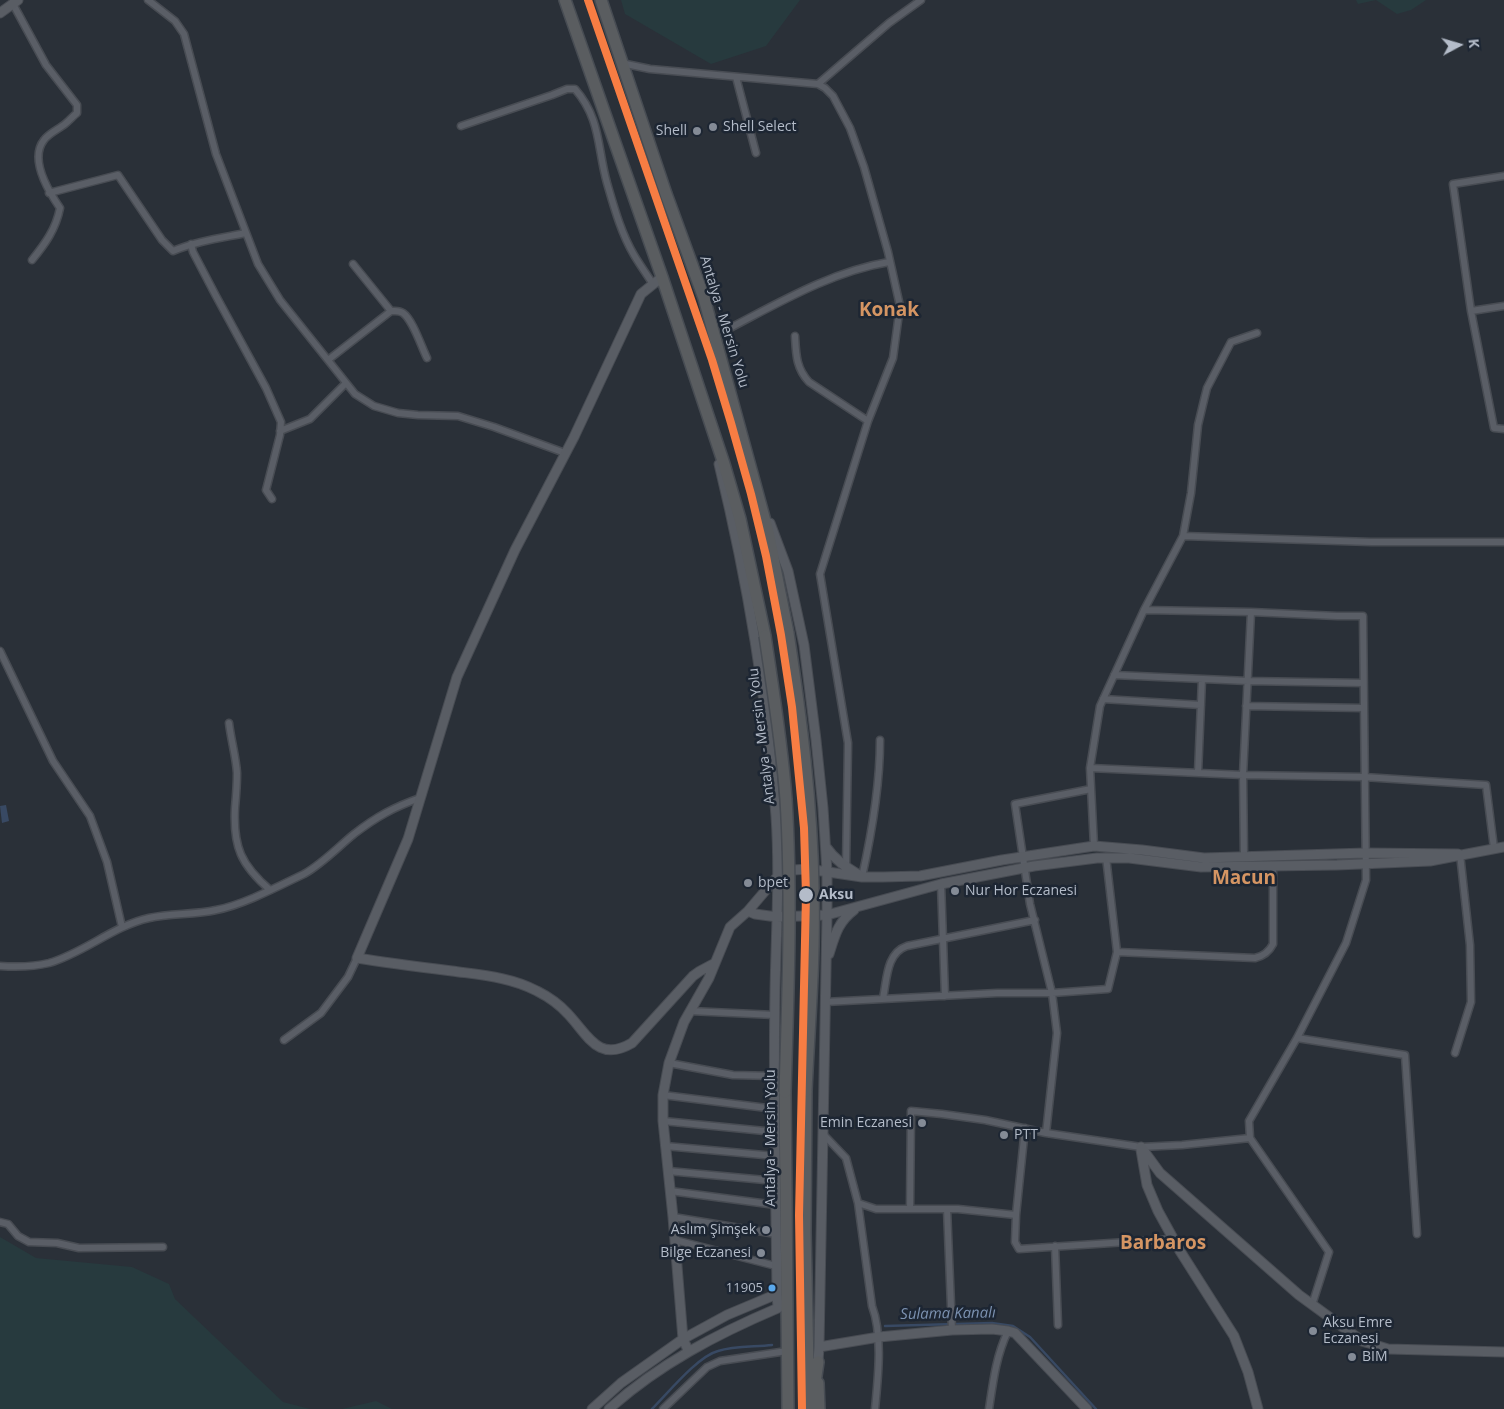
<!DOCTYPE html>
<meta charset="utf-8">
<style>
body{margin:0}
#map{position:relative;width:1504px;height:1409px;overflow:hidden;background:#2a3038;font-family:"Open Sans",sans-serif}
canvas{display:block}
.north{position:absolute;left:1434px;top:20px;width:50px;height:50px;-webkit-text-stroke:4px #1d2633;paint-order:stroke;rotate:84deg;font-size:14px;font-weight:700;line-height:20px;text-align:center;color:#b4bcc9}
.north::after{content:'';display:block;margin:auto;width:18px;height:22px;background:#b4bcc9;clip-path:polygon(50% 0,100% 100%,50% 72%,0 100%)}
</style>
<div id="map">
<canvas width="1504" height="1409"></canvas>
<div class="north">K</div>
</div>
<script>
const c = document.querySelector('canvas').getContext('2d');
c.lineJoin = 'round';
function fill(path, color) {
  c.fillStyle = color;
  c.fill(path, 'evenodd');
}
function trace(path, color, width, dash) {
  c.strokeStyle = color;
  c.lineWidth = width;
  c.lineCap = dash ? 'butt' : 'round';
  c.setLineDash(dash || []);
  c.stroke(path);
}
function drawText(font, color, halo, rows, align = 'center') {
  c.font = font + ' "Open Sans",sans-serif';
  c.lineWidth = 5;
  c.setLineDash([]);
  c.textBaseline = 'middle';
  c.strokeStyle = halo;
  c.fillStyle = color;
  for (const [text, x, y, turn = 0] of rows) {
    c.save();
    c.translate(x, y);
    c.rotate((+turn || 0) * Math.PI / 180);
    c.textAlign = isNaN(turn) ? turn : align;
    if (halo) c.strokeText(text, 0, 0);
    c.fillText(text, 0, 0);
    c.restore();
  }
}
fill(new Path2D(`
 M 621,0 L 800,0 L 766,46 L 711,64 L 625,14 Z
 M 1356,0 L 1426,0 L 1411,10 L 1397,14 L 1376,0 L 1358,4 Z
 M 0,1237 L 36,1258 L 132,1267 L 169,1284 L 175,1299 L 283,1402 L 310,1409 L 0,1409 Z
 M 376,1401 L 392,1409 L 342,1409 Z`), '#273a3e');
fill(new Path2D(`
 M 6,805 L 9,821 L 2,823 L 0,806 Z`), '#384963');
trace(new Path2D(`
 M 885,1326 L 992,1323 L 1013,1326 L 1030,1337 L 1096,1409
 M 652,1409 C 668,1393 698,1356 718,1351 C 734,1346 755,1347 772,1345`), '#384963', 2.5);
const street = new Path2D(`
 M 148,0 L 175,21 L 184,34 L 216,154 L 258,264 L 280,300 L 355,394 L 374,406 L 398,413 L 418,415 L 458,416 L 494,427 L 565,453
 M 13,4 L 46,65 L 77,105 L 77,113 C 73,116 70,120 65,124 C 59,129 49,133 44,140 C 29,159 49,192 60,208 C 56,229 45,244 32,260
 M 621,63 L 650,69 L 818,84 L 825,88 L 833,96 L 850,128 L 864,167 L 888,252 L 900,306 L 893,358 L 868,421 L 820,574 L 848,743 L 846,868
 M 736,77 L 756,153
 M 818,84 L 889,23 L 921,0
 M 461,126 L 552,95 L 567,89 L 575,89 C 601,119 597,147 607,183 C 614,207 621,233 634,255 C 640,265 647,275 653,284
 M 1504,176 L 1453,184 L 1471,311 L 1494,428 L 1504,429
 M 49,193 L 118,175 L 162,240 L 173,251 C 197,241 221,238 246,233
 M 191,244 L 193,252 L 216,296 L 266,388 L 281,422 L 280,435 L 266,490 L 272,499
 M 353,264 L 391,311
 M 1471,311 L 1504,306
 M 730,328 C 780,302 833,271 889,262
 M 795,336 C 796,354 796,368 809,382 L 868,421
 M 328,360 L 391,311 C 395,311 399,310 403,313 C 413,320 421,346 427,358
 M 280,431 L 310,419 L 346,383
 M 1183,536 L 1191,493 L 1198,425 L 1204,400 L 1207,388 L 1231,342 L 1257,333
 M 1144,610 L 1251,612
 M 0,651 L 53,761 L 90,816 L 107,862 L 122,927
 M 1114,675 L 1248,681 L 1363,683
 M 1103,699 L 1201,705
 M 1246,706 L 1363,708
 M 229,723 C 231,740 236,757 237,773 C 237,785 236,797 235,808 C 233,847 241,865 270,890
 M 1090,768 L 1243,775 L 1364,777 L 1486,785 L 1494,848
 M 1198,773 L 1202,679
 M 1094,846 L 1090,768 L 1100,706 L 1144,610 L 1183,536 L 1371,542 L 1504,542
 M 1244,857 L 1243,775 L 1251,612 L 1337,616 L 1363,616 L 1366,880 L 1346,943 L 1297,1038 L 1249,1121 L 1250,1138
 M 862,877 C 872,832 880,786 880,740
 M 941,884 L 945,996
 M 1117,952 L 1255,958 C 1264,956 1269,952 1273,944 L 1273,867
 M 0,966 C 16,967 33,967 49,963 C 84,953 113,926 149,918 C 171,913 194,915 216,910 C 243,905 279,886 304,874 C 322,864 338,847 354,834 C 376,817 394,807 420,798
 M 883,998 C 887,980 886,953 907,946 L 1035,920
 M 825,1002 L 997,993 L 1052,993 L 1108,989 L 1117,952 L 1106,857
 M 690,1011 L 775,1015
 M 1297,1038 L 1405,1055 L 1417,1234
 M 284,1040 L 321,1013 L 348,977 L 357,958
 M 1455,1053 L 1471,1002 L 1470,945 L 1460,854
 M 669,1063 L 733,1075 L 775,1076
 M 663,1095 L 775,1109
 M 663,1121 L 775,1132
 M 1046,1133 L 1057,1033 L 1052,993 L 1030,904 L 1015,804 L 1091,789
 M 823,1134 L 846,1158 L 858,1203 L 872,1306 C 883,1335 878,1378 875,1409
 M 665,1146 L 775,1156
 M 668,1171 L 776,1181
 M 670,1191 L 776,1205
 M 858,1203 L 876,1209 L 958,1209 L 1016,1215 L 1025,1128
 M 910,1209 L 911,1111 L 942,1114 L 985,1120 L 1046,1133 L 1141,1147 L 1182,1145 L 1250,1138 L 1329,1252 L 1312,1305
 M 947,1209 L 952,1330
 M 1016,1215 L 1015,1242 L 1019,1249 L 1173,1239
 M 673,1217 L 776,1234
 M 0,1222 L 8,1224 L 18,1236 L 29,1242 L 57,1243 L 79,1248 L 163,1247
 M 675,1240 L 776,1266
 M 1055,1246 L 1058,1325
 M 663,1409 L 707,1367 L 720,1361 L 787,1351
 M 989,1409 C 993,1382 996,1356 1008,1331`);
const secondary = new Path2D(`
 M 0,13 L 18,0
 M 662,277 L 641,294 L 574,437 L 515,550 L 457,677 L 408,839 L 357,958 C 388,963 420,967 452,971 C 481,975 511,977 537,991 C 549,997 559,1004 568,1014 C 588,1035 598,1063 632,1043 L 693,976 L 700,971 L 715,963
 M 770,523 L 788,571 L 804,645 L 816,740 L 823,808 L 827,871 L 827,915 L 819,1347 L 818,1362
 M 826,847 C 835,860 846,867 859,875
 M 748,911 L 755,914 L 777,917 L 827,915 L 941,884 L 1034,866 L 1097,858 L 1129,858 L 1201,867 L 1337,865 L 1430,861 L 1504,847
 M 829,954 C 835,935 838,922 854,910
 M 1141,1147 L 1160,1173 L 1299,1295 L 1362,1341 L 1388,1349 L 1504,1352
 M 1141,1150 L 1147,1185 L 1158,1211 L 1180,1251 L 1234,1336 L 1248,1372 L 1258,1409
 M 819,1347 L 879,1337 L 952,1330 L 992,1329 L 1008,1331 L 1015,1333 L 1087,1409
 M 688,1350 L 683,1339 L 673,1217 L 663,1121 L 663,1095 L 669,1063 L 684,1022 L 709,978 L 730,927 L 748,911 L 777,877 L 793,870 L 808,869 L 862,877 L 883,877 L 920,876 L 1002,860 L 1094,846 L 1142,850 L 1204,858 L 1366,853 L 1458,854
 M 592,1409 L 621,1383 L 683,1339 L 727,1315 L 777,1294
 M 609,1409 C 659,1364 717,1334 778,1308 L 777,1294 C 776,1193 773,1093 775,992 C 776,934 780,874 776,816 C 767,697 747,579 719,464`);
const highway = new Path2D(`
 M 565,0 L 662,277 L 724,464 L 740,519 L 765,636
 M 601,0 L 666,194 L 704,298 L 768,532 L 788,633
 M 806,1091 L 805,1232 L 809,1409
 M 785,1092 L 788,1409
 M 818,1383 L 819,1409
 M 814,1390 L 818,1362`);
trace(street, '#484c53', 9);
trace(secondary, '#484c53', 11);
trace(highway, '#474c53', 14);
trace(street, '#5a5e66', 6);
trace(secondary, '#595d64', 9);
trace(highway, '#5a5d60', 11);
const highwayBridge = new Path2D(`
 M 788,633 C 801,718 812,804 813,890 C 815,957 809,1024 806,1091
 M 765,636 C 773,690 782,744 786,799 C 792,897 788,994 785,1092`);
trace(highwayBridge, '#474c53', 14, []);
trace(highwayBridge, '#5a5d60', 11);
trace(new Path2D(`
 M 588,0 L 712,360 L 731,423 L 751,494 L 766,556 L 781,635 L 792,707 L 804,828 L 806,895 L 799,1215 L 802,1409`), '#f77d43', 8);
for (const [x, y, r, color] of [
 [713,127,5,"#848b96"],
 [697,131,5,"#848b96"],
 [748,883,5,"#848b96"],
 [955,891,5,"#848b96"],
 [806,895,8,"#b4bcc9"],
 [922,1123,5,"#848b96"],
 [1004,1135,5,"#848b96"],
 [766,1230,5,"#848b96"],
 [761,1253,5,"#848b96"],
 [772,1288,4.5,"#5aa8eb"],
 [1313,1331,5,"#848b96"],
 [1352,1357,5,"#848b96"]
]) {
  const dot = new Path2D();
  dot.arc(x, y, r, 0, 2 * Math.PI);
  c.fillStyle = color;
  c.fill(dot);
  trace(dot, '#1d2633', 2);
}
drawText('13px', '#b4bcc9', '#1d2633', [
 ["11905",763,1288]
], 'right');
drawText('14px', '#b4bcc9', '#1d2633', [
 ["Shell Select",723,127],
 ["Shell",687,131,"right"],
 ["bpet",758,883],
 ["Nur Hor Eczanesi",965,891],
 ["Emin Eczanesi",912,1123,"right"],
 ["PTT",1014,1135],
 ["Aslım Şimşek",756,1230,"right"],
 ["Bilge Eczanesi",751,1253,"right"],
 ["Aksu Emre",1323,1323],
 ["Eczanesi",1323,1339],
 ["BİM",1362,1357]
], 'left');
drawText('14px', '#b4bcc9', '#1d2633', [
 ["Antalya - Mersin Yolu",724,322,73],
 ["Antalya - Mersin Yolu",762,736,-97],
 ["Antalya - Mersin Yolu",771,1138,-90]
]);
drawText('bold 14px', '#b4bcc9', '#1d2633', [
 ["Aksu",819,895]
], 'left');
drawText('italic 15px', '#7c92b1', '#1d2633', [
 ["Sulama Kanalı",948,1314,-1]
]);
drawText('bold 19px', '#d59563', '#1d2633', [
 ["Konak",889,311],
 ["Macun",1244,879],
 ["Barbaros",1163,1244]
]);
</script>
